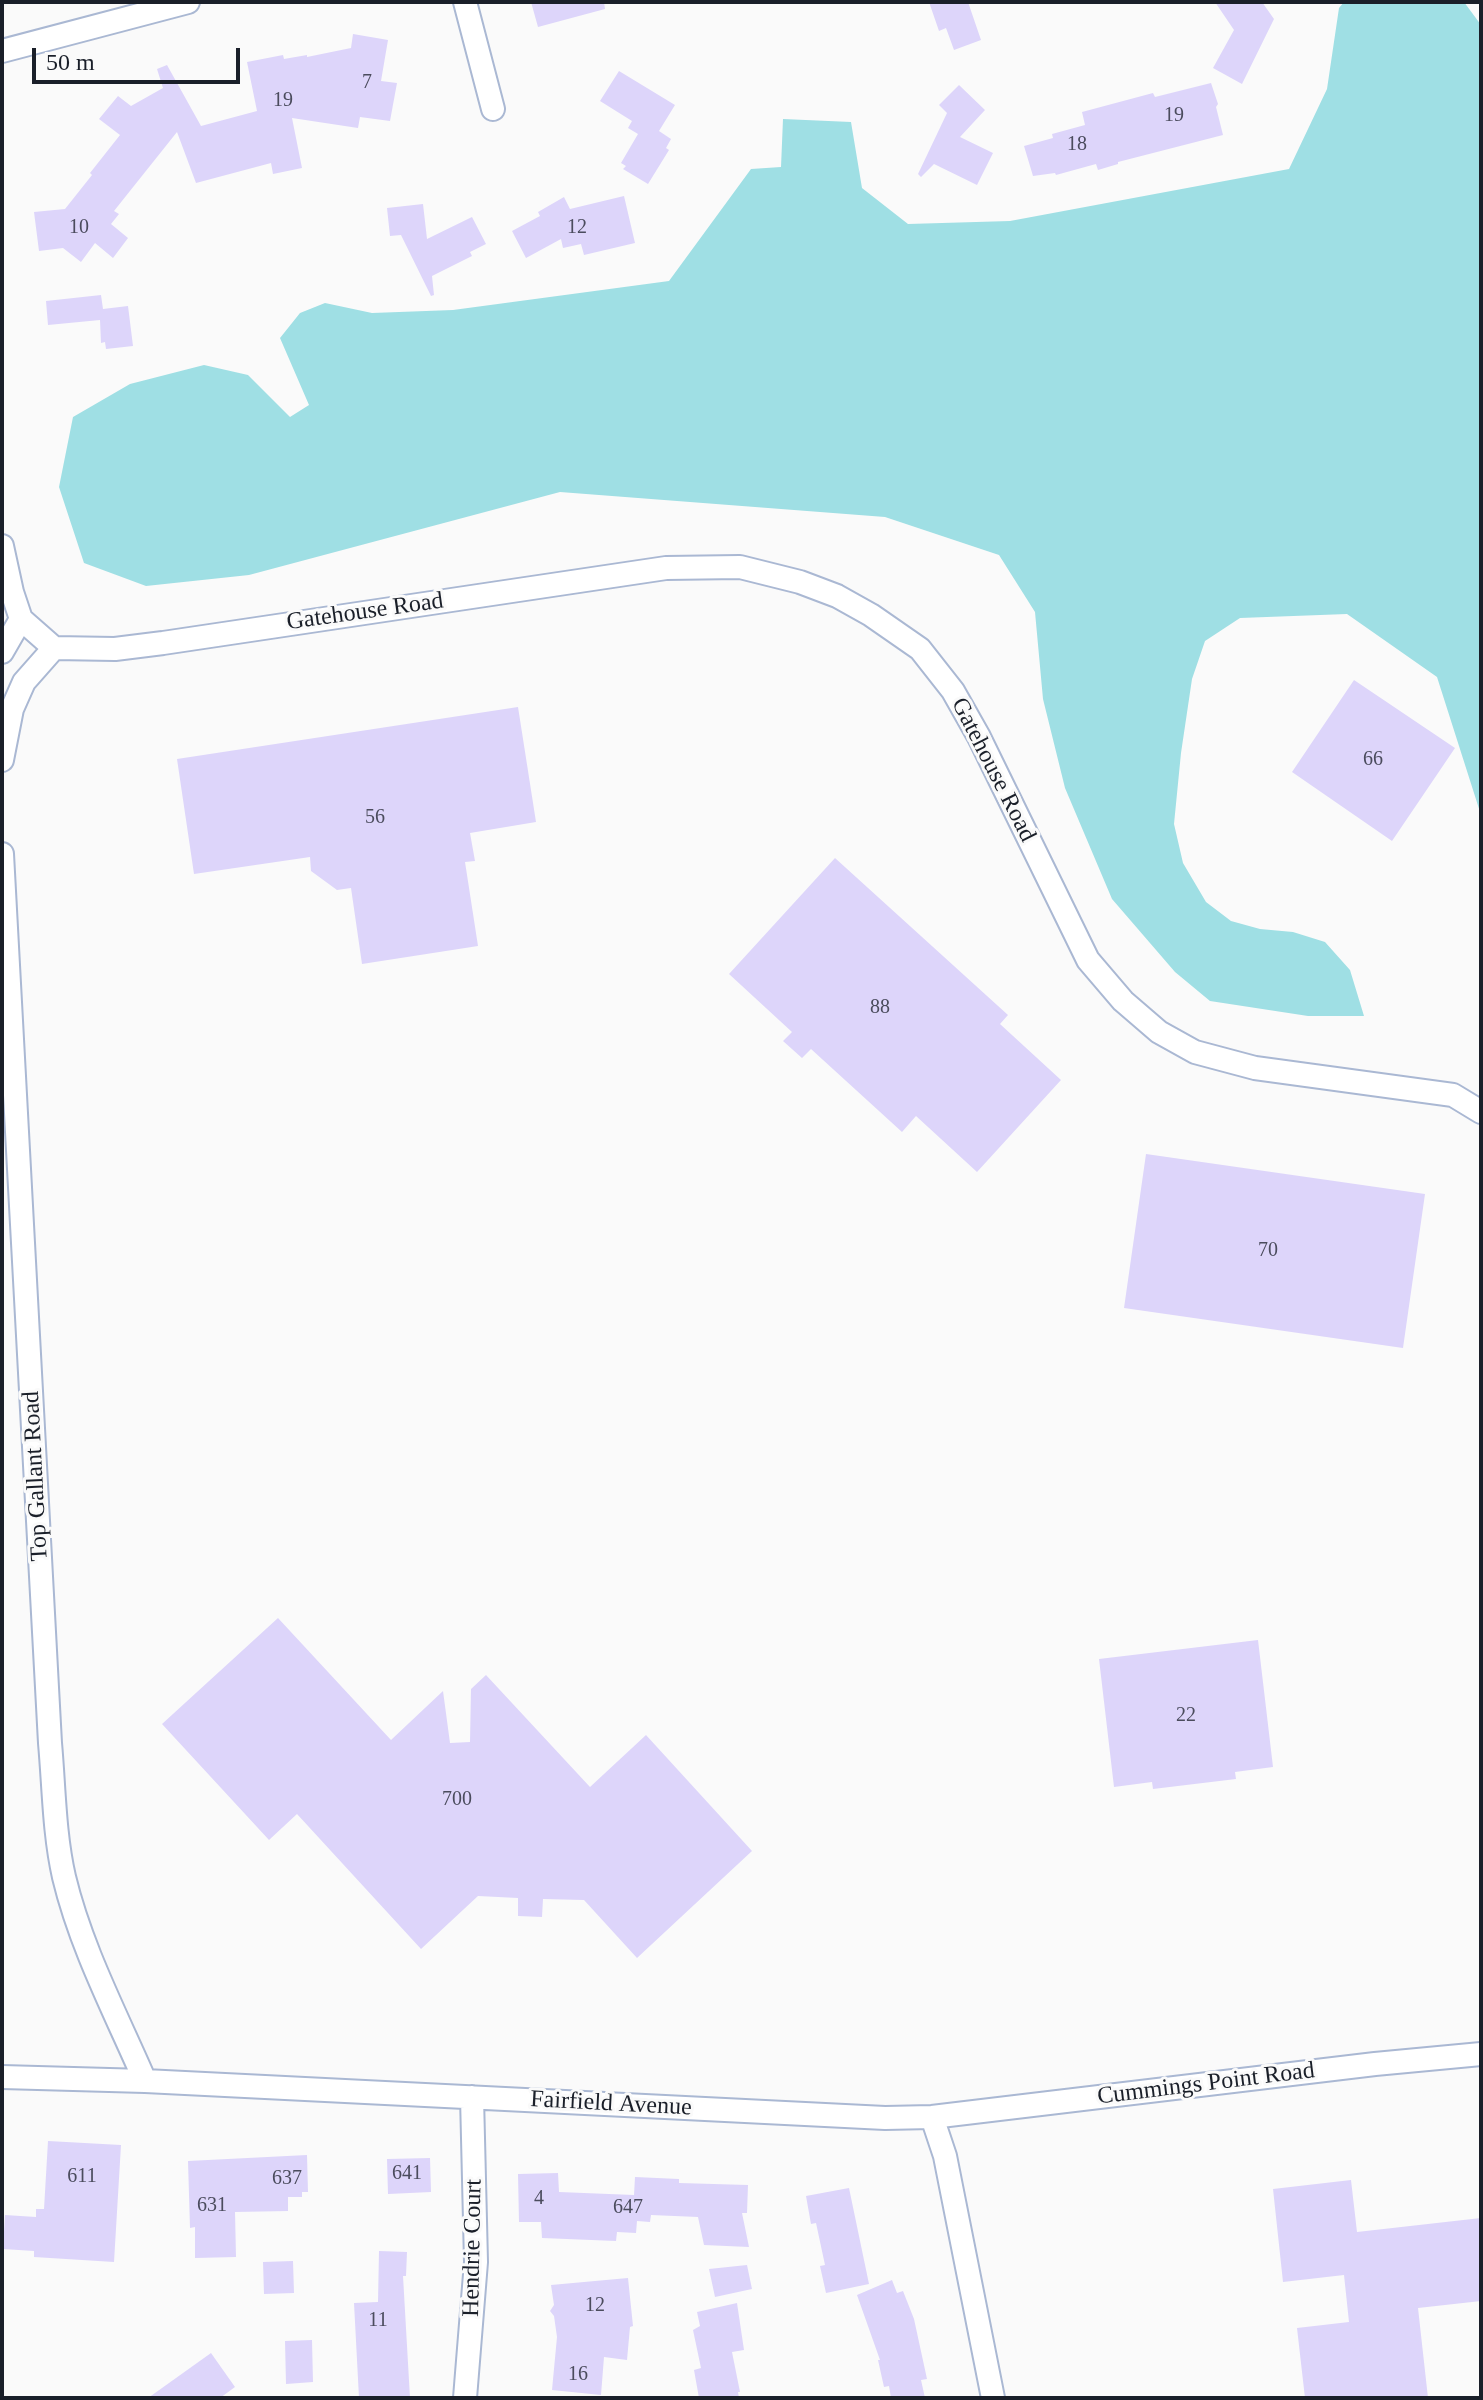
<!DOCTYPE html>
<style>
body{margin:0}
#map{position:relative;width:1483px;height:2400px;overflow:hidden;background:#fafafa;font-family:"Times New Roman",serif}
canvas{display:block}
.frame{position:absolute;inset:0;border:4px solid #1a1f29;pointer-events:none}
.scale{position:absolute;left:32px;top:48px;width:208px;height:36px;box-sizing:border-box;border:4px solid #1a1f29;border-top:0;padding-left:10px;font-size:24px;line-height:28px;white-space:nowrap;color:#1a1f29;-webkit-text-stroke:6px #fafafa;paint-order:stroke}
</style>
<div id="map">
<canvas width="1483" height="2400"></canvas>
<div class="frame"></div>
<div class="scale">50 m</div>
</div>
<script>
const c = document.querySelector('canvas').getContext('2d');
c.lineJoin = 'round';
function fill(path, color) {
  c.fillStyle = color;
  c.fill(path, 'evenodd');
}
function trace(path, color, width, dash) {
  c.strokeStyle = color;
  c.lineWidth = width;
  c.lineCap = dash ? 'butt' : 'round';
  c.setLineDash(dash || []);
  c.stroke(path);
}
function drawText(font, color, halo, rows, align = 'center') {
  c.font = font + ' "Times New Roman",serif';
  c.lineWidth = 6;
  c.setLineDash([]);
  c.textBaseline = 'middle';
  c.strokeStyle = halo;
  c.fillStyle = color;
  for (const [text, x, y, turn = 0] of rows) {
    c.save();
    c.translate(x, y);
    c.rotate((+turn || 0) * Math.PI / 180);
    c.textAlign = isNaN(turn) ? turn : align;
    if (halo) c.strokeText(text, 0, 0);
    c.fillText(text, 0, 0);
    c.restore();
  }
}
fill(new Path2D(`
 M 1344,2 L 1464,2 L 1481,25 L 1481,815 L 1437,677 L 1347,614 L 1240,618 L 1205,641 L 1192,679 L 1181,753 L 1174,824 L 1183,863 L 1206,902 L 1231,921 L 1260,929 L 1293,932 L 1325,942 L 1350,970 L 1364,1016 L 1308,1016 L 1210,1001 L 1175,972 L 1112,899 L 1065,788 L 1043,699 L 1035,612 L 999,555 L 885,517 L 560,492 L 249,575 L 146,586 L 84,563 L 59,487 L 73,417 L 130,384 L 204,365 L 248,375 L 290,417 L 309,405 L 280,338 L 300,313 L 325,303 L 372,313 L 453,310 L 669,281 L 751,169 L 781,167 L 783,119 L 851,122 L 862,188 L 908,224 L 1010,221 L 1289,169 L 1327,89 L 1339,8 Z`), '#9fdfe4');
fill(new Path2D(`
 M 531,2 L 604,2 L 605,9 L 538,27 Z
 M 929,2 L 968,2 L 981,40 L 954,50 L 946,28 L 939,31 Z
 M 1215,2 L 1262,2 L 1274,19 L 1242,84 L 1213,68 L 1234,30 Z
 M 353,34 L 388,40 L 381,81 L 397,83 L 390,121 L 360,117 L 358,128 L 292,118 L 302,168 L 273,174 L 271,163 L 196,183 L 177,132 L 114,211 L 119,214 L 111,224 L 128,238 L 113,258 L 95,243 L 81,262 L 63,248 L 39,251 L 34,212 L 65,209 L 92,175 L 90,173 L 120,135 L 99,119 L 118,96 L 131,106 L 163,88 L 157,69 L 167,65 L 201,126 L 257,111 L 247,62 L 283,55 L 284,59 L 307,55 L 307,57 L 351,48 Z
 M 619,71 L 675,105 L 659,131 L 671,139 L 666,148 L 669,150 L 648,184 L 623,169 L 626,166 L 621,163 L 638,134 L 628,128 L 632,121 L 600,101 Z
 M 1211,83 L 1218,104 L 1216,107 L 1223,135 L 1118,162 L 1118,164 L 1098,170 L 1096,164 L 1056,175 L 1055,173 L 1033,176 L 1024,146 L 1053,138 L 1052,134 L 1085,125 L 1082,112 L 1153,93 L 1155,97 Z
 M 959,85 L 985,110 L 960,137 L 993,153 L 977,185 L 934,164 L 921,177 L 918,174 L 947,113 L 939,105 Z
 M 624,196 L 635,243 L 584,255 L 581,244 L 563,248 L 561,239 L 526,258 L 512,231 L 540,216 L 538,212 L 564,197 L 570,209 Z
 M 423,204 L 427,239 L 472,217 L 486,244 L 470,252 L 472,256 L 432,276 L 434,295 L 431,296 L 401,235 L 390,236 L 387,208 Z
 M 101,295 L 103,309 L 128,306 L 133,346 L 106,349 L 105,342 L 101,343 L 100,320 L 48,325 L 46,301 Z
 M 1354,680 L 1455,748 L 1392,841 L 1292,772 Z
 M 518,707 L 536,822 L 470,833 L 475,861 L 465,862 L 478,946 L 362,964 L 351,888 L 337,890 L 311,871 L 310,857 L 194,874 L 177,759 Z
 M 835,858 L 1008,1015 L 1000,1024 L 1061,1080 L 977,1172 L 916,1116 L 902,1132 L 811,1049 L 802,1058 L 783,1041 L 792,1032 L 729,974 Z
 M 1146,1154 L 1425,1194 L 1403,1348 L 1124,1308 Z
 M 278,1618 L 391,1740 L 443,1691 L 450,1743 L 470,1742 L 471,1689 L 486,1675 L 590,1787 L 646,1735 L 752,1851 L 637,1958 L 584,1900 L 543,1899 L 542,1917 L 518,1916 L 518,1898 L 478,1896 L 421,1949 L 297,1814 L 269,1840 L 162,1724 Z
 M 1258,1640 L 1273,1767 L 1235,1772 L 1236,1779 L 1153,1789 L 1152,1782 L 1114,1787 L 1099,1659 Z
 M 48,2141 L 121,2145 L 114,2262 L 34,2257 L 34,2251 L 3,2249 L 5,2215 L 36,2217 L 36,2209 L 44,2209 Z
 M 307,2155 L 308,2192 L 302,2192 L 302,2197 L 288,2197 L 288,2211 L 235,2212 L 236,2257 L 195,2258 L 195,2227 L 190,2228 L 188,2161 Z
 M 430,2158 L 431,2192 L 388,2194 L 387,2159 Z
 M 558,2173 L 559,2192 L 634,2195 L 635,2177 L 679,2179 L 679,2183 L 748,2185 L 747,2213 L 742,2213 L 749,2247 L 704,2245 L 698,2217 L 651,2215 L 650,2222 L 637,2221 L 636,2233 L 617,2232 L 616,2241 L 542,2238 L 541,2222 L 519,2222 L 518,2174 Z
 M 1351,2180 L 1357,2232 L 1481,2218 L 1481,2301 L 1418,2308 L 1428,2398 L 1305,2398 L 1297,2328 L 1349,2322 L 1344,2275 L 1283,2282 L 1273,2189 Z
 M 849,2188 L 869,2284 L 826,2293 L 820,2266 L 825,2265 L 816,2223 L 811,2224 L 806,2196 Z
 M 379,2251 L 407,2252 L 406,2276 L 403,2276 L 410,2398 L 359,2398 L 354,2303 L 378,2302 Z
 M 293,2261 L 294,2293 L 264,2294 L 263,2262 Z
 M 747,2265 L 752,2289 L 715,2297 L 709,2269 Z
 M 628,2278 L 633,2326 L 630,2327 L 627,2360 L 604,2357 L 601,2395 L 552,2390 L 557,2337 L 554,2316 L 550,2311 L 554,2305 L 551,2285 Z
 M 892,2280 L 897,2293 L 903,2291 L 914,2319 L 927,2379 L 921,2380 L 925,2398 L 891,2398 L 889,2386 L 884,2387 L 878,2360 L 880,2360 L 857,2295 Z
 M 737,2303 L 744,2350 L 732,2352 L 740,2392 L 738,2392 L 739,2398 L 699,2398 L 694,2370 L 701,2368 L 693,2330 L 700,2326 L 697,2312 Z
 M 312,2340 L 313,2382 L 286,2384 L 285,2341 Z
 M 211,2353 L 235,2387 L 220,2398 L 148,2398 Z`), '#ddd5fa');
const minor = new Path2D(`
 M 465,2 L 493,109
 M 2,51 L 188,2
 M 2,546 L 12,592 L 21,619 L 54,648
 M 54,648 L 115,649 L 163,643 L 666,568 L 740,567 L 800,582 L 837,596 L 871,615 L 920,649 L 953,691 L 979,737 L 1088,960 L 1123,1001 L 1159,1032 L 1195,1052 L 1255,1068 L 1453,1095 L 1481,1112
 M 2,652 L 21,619
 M 2,760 L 12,709 L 24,682 L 54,648
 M 2,854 L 50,1743 C 54,1787 54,1833 64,1877 C 81,1948 116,2014 145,2081
 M 2,2077 L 145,2081 L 885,2118 L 932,2117 L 1375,2064 L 1481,2054
 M 932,2117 L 945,2156 L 993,2398
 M 465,2398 L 476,2262 L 472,2097`);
trace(minor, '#aab8d3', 26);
trace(minor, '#fff', 22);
drawText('20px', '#4b4c5d', null, [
 ["7",367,83],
 ["19",283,101],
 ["19",1174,116],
 ["18",1077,145],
 ["10",79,228],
 ["12",577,228],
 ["66",1373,760],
 ["56",375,818],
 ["88",880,1008],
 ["70",1268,1251],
 ["22",1186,1716],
 ["700",457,1800],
 ["641",407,2174],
 ["611",82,2177],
 ["637",287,2179],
 ["4",539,2199],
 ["631",212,2206],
 ["647",628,2208],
 ["12",595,2306],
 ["11",378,2321],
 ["16",578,2375]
]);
drawText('24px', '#1a1f29', '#fafafa', [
 ["Gatehouse Road",365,612,-8],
 ["Gatehouse Road",993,770,63],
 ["Top Gallant Road",36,1476,-93],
 ["Cummings Point Road",1206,2084,-7],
 ["Fairfield Avenue",611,2104,3],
 ["Hendrie Court",473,2248,-89]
]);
</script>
